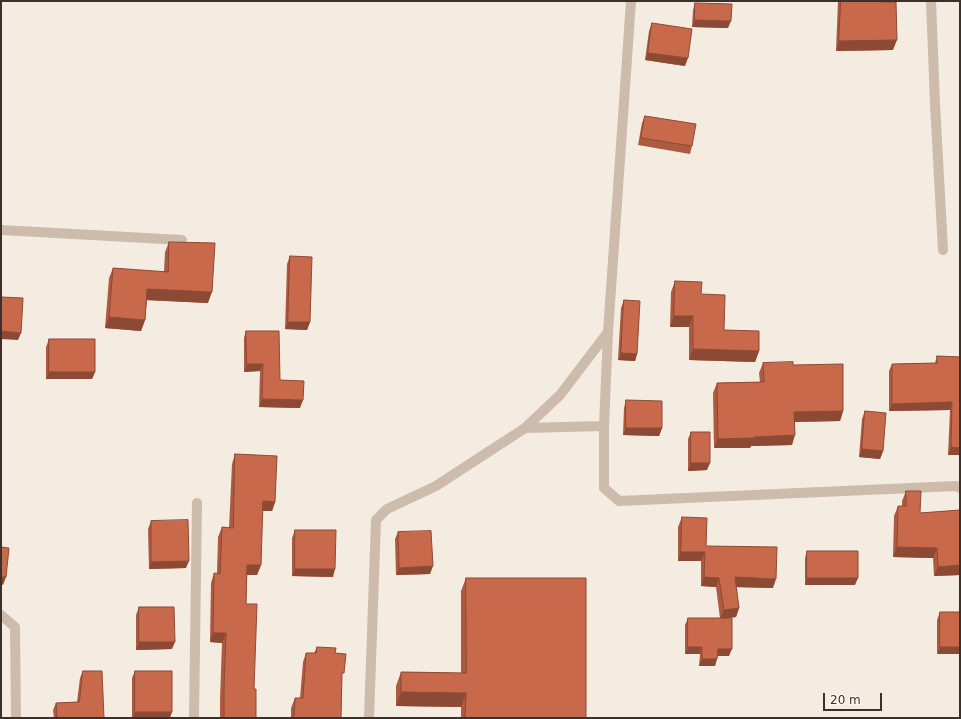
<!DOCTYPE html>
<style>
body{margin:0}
#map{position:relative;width:961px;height:719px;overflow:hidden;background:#f4ebe1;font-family:"DejaVu Sans",sans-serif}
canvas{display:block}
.frame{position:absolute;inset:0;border:2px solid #3b302b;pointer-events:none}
.scale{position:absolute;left:823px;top:693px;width:59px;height:18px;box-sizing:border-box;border:2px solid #3b302b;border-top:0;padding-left:5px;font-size:12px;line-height:14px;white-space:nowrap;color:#3b302b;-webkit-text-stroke:3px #fbf5ee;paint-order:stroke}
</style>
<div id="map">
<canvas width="961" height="719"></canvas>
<div class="frame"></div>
<div class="scale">20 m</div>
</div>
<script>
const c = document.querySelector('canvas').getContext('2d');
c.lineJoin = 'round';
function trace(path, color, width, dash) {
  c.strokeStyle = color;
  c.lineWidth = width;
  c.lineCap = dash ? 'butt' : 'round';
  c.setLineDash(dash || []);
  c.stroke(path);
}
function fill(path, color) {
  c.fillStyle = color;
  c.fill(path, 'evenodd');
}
trace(new Path2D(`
 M 631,1 L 608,332 L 604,426 L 604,488 L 619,501 L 956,486 L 960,488
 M 931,1 L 935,104 L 943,250
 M 1,230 L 182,240
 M 525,428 L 560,395 L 608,332
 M 1,615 L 15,627 L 16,718
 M 194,718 L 197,503
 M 369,718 L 376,520 L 387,509 L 436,486 L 525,428 L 604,426`), '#cdbbac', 10);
fill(new Path2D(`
 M 838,1 L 880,1 L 893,50 L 836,51 Z
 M 695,3 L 728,28 L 692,27 L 693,10 Z
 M 652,23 L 685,66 L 645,60 L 649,31 Z
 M 645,116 L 692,146 L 690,154 L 638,145 L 642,123 Z
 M 169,242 L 208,303 L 147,300 L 145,320 L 141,331 L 105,328 L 109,278 L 113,268 L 164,272 L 165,252 Z
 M 290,256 L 310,322 L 307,330 L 285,329 L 287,264 Z
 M 675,281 L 701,294 L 724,330 L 759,351 L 755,362 L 689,360 L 689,327 L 670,327 L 671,292 Z
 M 624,300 L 637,354 L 635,361 L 618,360 L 621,308 Z
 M 246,331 L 280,380 L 300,408 L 259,407 L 260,371 L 244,372 L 244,338 Z
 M 49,339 L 95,372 L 92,379 L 46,379 L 46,347 Z
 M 937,356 L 960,357 L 960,455 L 948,455 L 950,410 L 889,411 L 889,371 L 892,364 L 935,363 Z
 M 763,363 L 793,365 L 843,411 L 840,421 L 795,422 L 792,445 L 751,446 L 750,448 L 714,448 L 713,393 L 717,383 L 760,382 L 759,373 Z
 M 626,400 L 662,428 L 659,436 L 623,435 L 624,408 Z
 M 865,411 L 883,451 L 880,459 L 859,457 L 862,419 Z
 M 691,432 L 707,470 L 688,471 L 688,439 Z
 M 235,454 L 275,502 L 272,511 L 262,511 L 261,565 L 257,575 L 247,575 L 246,604 L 256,718 L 220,718 L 220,699 L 222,643 L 210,642 L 211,583 L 214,573 L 217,573 L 218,537 L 222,527 L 229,528 L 232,464 Z
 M 906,491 L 920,513 L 960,510 L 960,575 L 934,576 L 933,558 L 893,557 L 894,516 L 898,506 L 902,506 L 902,501 Z
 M 682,517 L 706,546 L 773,588 L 736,587 L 739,608 L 736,617 L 728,618 L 729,656 L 717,656 L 715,666 L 699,666 L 700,654 L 685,654 L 685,625 L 688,618 L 720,618 L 716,587 L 701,586 L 701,561 L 678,561 L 678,527 Z
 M 151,521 L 186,568 L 149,569 L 148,529 Z
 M 295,530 L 333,577 L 292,576 L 292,538 Z
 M 398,532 L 430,574 L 396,575 L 395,539 Z
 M 807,551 L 855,585 L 805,585 L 805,558 Z
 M 466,578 L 586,718 L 461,718 L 461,707 L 396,706 L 396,686 L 401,672 L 461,673 L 461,591 Z
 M 139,607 L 172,649 L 136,650 L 136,615 Z
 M 940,612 L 960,612 L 937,654 L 937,620 Z
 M 317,647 L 335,653 L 342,679 L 341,718 L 291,718 L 291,708 L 295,698 L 300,698 L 303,662 L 306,653 L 314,653 Z
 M 83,671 L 104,718 L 54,718 L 53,710 L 56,703 L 77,702 L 80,678 Z
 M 135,671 L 170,718 L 132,718 L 132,678 Z`), '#ac5a40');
fill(new Path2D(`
 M 695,20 L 731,21 L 728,28 L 692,27 Z
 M 897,40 L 893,50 L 836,51 L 839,41 Z
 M 648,53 L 688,58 L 685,66 L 645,60 Z
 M 147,289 L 212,292 L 208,303 L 144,300 Z
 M 674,316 L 693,316 L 689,327 L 670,327 Z
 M 109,317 L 145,320 L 141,331 L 105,328 Z
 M 288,322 L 310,322 L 307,330 L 285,329 Z
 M 1,331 L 21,333 L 18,340 L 1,339 Z
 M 693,349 L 759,351 L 755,362 L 689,360 Z
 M 621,353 L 637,354 L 635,361 L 618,360 Z
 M 247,364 L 263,364 L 260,371 L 244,372 Z
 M 49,372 L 95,372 L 92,379 L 46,379 Z
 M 262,399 L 303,400 L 300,408 L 259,407 Z
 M 952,402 L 950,410 L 889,411 L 892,404 Z
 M 843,411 L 840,421 L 791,422 L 794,412 Z
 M 626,428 L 662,428 L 659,436 L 623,435 Z
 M 795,435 L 792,445 L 751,446 L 750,448 L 714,448 L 718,439 Z
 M 951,447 L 960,448 L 960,455 L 948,455 Z
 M 862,449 L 883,451 L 880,459 L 859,457 Z
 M 691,463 L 710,463 L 707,470 L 688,471 Z
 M 263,501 L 275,502 L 272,511 L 259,511 Z
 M 897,547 L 937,548 L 933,558 L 893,557 Z
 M 681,552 L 705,552 L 701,561 L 678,561 Z
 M 189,561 L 186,568 L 149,569 L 151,562 Z
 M 247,565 L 261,565 L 257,575 L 244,575 Z
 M 960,565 L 960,575 L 934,576 L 938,567 Z
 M 433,566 L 430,574 L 396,575 L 399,568 Z
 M 295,569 L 335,569 L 333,577 L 292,576 Z
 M 1,577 L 6,577 L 3,585 L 1,584 Z
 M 704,577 L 719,578 L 716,587 L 701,586 Z
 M 735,577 L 776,579 L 773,588 L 732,587 Z
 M 807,578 L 858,578 L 855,585 L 805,585 Z
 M 739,608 L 736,617 L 720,619 L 724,610 Z
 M 213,633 L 226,633 L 222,643 L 210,642 Z
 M 139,642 L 175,642 L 172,649 L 136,650 Z
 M 688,647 L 702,647 L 700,654 L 685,654 Z
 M 940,647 L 960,647 L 960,654 L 937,654 Z
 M 718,649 L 732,649 L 729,656 L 715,656 Z
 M 702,659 L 717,659 L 715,666 L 699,666 Z
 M 401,692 L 466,693 L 461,707 L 396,706 Z
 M 135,712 L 172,712 L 170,718 L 133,718 Z`), '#8c4a34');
const building = new Path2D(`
 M 841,1 L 880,1 L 880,2 L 896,2 L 897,40 L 839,41 Z
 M 695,3 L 732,4 L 731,21 L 695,20 Z
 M 652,23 L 692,29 L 688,58 L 648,53 Z
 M 645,116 L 696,124 L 692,146 L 641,138 Z
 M 169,242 L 215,243 L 212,292 L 147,289 L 145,320 L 109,317 L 113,268 L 168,272 Z
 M 290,256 L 312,257 L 310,322 L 288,322 Z
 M 675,281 L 702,282 L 701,294 L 725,295 L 724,330 L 759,331 L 759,351 L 693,349 L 693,316 L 674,316 Z
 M 1,297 L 23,298 L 21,333 L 1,331 Z
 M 624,300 L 640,301 L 637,354 L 621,353 Z
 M 246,331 L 279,331 L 280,380 L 304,381 L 303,400 L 262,399 L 263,364 L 247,364 Z
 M 49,339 L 95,339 L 95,372 L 49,372 Z
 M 937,356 L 960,357 L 960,448 L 951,447 L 952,402 L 892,404 L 892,364 L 937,363 Z
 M 793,362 L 793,365 L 843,364 L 843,411 L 794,412 L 795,435 L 754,437 L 754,438 L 718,439 L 717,383 L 764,382 L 763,363 Z
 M 626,400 L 662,401 L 662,428 L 626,428 Z
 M 865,411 L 886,413 L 883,451 L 862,449 Z
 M 691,432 L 710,432 L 710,463 L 691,463 Z
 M 235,454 L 277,456 L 275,502 L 263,501 L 261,565 L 247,565 L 246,604 L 257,604 L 254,689 L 256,689 L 256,718 L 224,718 L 224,689 L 226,633 L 213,633 L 214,573 L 220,574 L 222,527 L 233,528 Z
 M 906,491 L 921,491 L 920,513 L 960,510 L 960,565 L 938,567 L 937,548 L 897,547 L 898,506 L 906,506 Z
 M 682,517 L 707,518 L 706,546 L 777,547 L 776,579 L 735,577 L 739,608 L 724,610 L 719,578 L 704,577 L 705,552 L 681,552 Z
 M 188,520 L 189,561 L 151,562 L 151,521 Z
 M 295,530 L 336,530 L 335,569 L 295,569 Z
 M 431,531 L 433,566 L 399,568 L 398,532 Z
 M 1,547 L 9,548 L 6,577 L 1,577 Z
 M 807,551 L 858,551 L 858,578 L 807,578 Z
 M 466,578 L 586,578 L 586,718 L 465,718 L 466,693 L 401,692 L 401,672 L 466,673 Z
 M 139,607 L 174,607 L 175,642 L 139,642 Z
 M 940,612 L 960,612 L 960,647 L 940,647 Z
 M 688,618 L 732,618 L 732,649 L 718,649 L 717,659 L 702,659 L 702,647 L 688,647 Z
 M 317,647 L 336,648 L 335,653 L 346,654 L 344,673 L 342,673 L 341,718 L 294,718 L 295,698 L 303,698 L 306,653 L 316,653 Z
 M 83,671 L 102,671 L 104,718 L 57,718 L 56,703 L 79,702 Z
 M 135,671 L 172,671 L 172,712 L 135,712 Z`);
fill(building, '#c8694b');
trace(building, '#8c4a34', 1);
</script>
